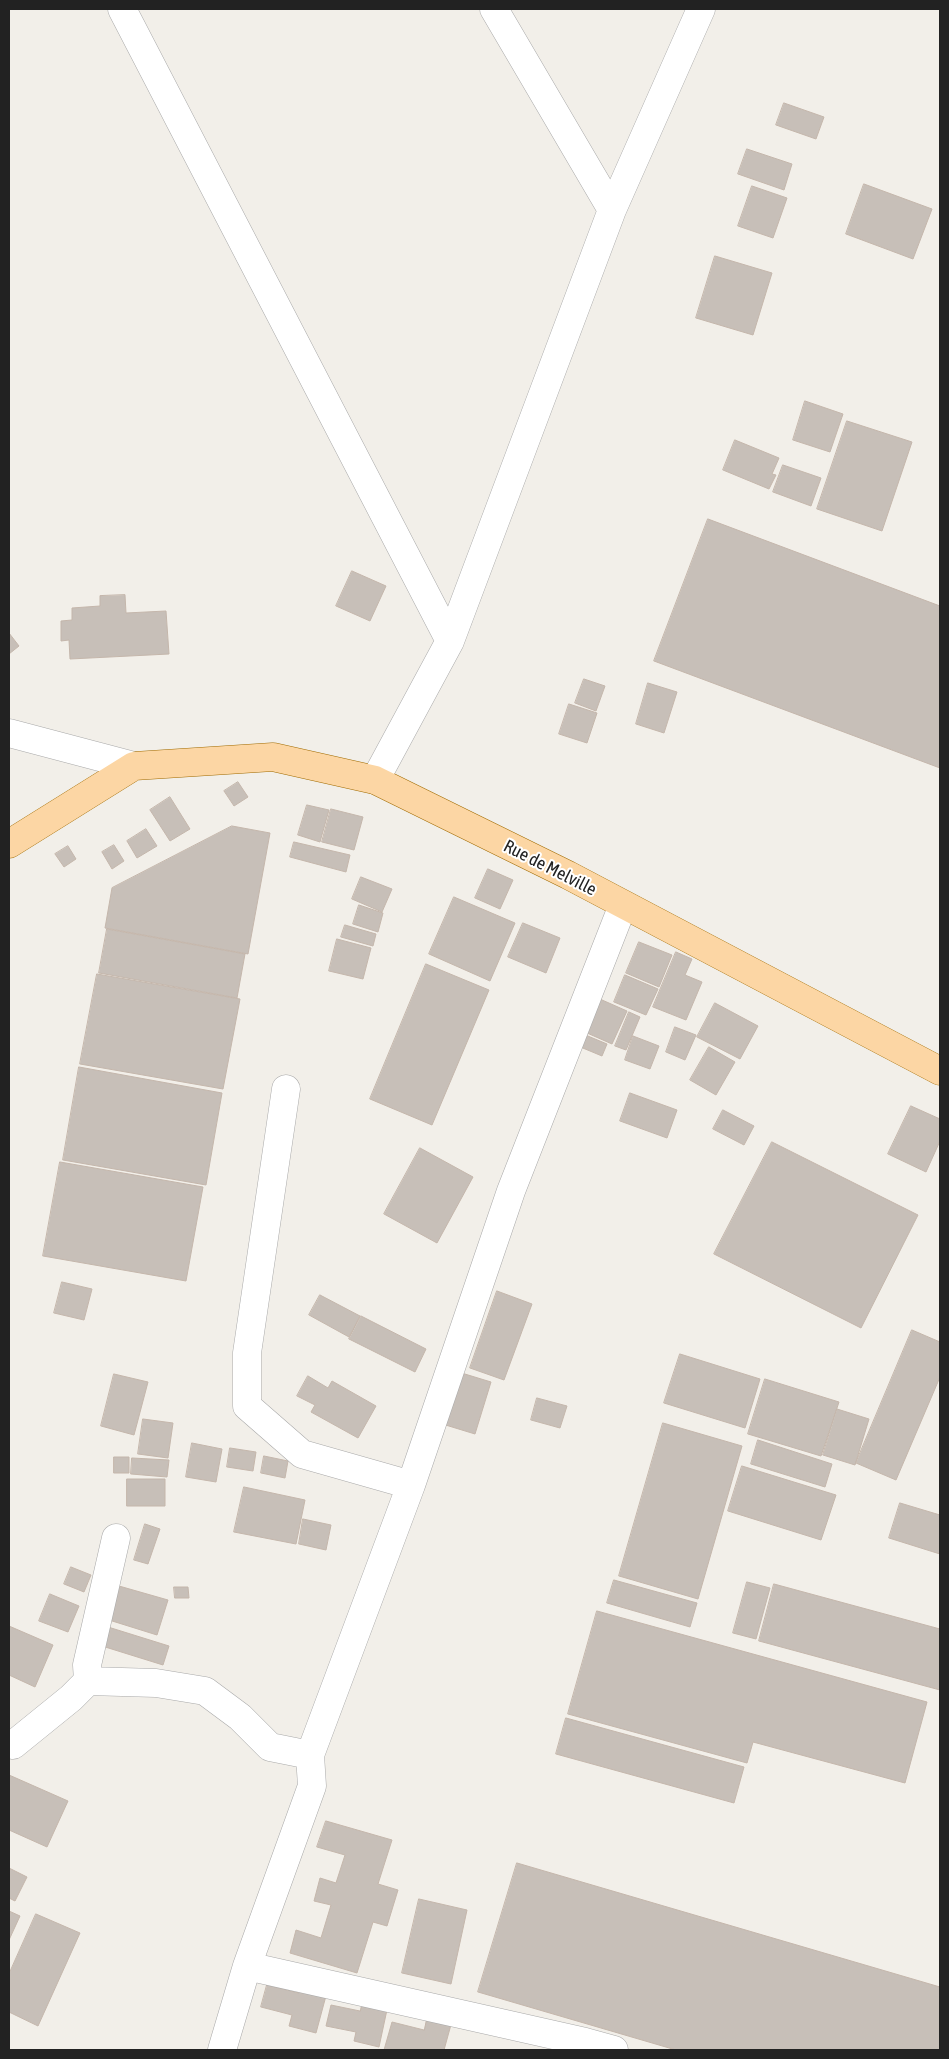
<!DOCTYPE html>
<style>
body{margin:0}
#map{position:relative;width:949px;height:2059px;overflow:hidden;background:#f2efe9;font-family:"Asap Condensed",sans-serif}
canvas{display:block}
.frame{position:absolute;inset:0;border:10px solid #222;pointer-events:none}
</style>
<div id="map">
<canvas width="949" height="2059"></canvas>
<div class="frame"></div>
</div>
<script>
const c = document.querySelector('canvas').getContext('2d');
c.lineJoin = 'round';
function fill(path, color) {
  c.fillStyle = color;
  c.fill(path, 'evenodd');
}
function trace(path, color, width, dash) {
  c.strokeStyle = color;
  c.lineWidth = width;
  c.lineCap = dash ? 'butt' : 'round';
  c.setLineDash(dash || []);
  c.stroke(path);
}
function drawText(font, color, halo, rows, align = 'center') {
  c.font = font + ' "Asap Condensed",sans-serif';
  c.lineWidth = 4;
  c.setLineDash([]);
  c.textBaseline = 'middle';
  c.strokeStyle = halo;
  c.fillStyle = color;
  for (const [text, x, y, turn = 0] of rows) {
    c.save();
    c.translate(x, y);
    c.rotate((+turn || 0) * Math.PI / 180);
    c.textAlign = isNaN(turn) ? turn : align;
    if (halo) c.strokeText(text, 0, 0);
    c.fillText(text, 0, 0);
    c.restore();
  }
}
const building = new Path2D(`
 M 784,103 L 824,117 L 816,139 L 776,125 Z
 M 747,149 L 792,164 L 784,190 L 738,174 Z
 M 864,184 L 932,209 L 913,259 L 846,234 Z
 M 752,186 L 787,198 L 773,238 L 738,226 Z
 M 715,256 L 772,273 L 753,335 L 696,318 Z
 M 805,401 L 843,414 L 830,452 L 793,440 Z
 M 847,421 L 912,442 L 882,531 L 817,509 Z
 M 735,440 L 779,458 L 772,474 L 776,475 L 769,489 L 723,470 Z
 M 783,465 L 821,478 L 811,506 L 773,492 Z
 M 708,519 L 940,606 L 940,768 L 654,661 Z
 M 352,571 L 386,586 L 370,621 L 336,606 Z
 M 125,595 L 126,613 L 166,611 L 169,654 L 70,659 L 69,640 L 61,641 L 61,621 L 72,620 L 72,608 L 100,606 L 100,596 Z
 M 9,633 L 19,646 L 9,654 Z
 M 584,679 L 605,686 L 596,711 L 575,703 Z
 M 648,683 L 677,692 L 664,733 L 636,724 Z
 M 569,704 L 597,713 L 587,743 L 559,734 Z
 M 238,782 L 248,797 L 234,806 L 224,791 Z
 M 170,797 L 190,829 L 170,841 L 150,810 Z
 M 307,805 L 329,810 L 320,842 L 298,835 Z
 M 331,809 L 363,817 L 354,850 L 322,842 Z
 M 232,826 L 270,833 L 248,954 L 105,928 L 112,888 Z
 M 146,829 L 157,846 L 137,858 L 127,841 Z
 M 294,842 L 350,855 L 346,872 L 290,857 Z
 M 114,845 L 124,861 L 112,869 L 102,852 Z
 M 68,846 L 76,859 L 64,867 L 55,854 Z
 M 488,869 L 513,880 L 500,909 L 475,898 Z
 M 361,877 L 392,889 L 382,912 L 352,899 Z
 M 454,897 L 515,923 L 490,981 L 429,954 Z
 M 359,905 L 383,913 L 378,932 L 353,924 Z
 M 523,923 L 560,938 L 546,973 L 508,957 Z
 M 345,925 L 376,934 L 373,946 L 341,937 Z
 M 107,929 L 245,954 L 237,998 L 99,973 Z
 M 337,939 L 371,948 L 363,979 L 329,971 Z
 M 639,942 L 672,955 L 659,987 L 626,973 Z
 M 676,952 L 692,959 L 685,975 L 702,982 L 686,1020 L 653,1007 Z
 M 426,964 L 489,990 L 432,1125 L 370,1099 Z
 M 97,974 L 240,999 L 223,1089 L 80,1064 Z
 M 625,975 L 658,989 L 646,1015 L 614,1002 Z
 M 593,996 L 627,1011 L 612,1044 L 578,1029 Z
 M 715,1003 L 758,1026 L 740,1059 L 697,1037 Z
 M 629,1012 L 640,1017 L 626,1050 L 615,1046 Z
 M 675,1027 L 696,1035 L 685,1060 L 666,1052 Z
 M 583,1034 L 607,1044 L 602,1056 L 578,1046 Z
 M 633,1036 L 659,1046 L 650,1069 L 625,1060 Z
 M 709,1047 L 735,1062 L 716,1095 L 690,1080 Z
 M 79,1067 L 222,1093 L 206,1185 L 63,1160 Z
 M 630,1093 L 677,1110 L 667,1138 L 620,1121 Z
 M 911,1106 L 940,1119 L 940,1141 L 926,1172 L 888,1154 Z
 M 723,1110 L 754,1126 L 744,1145 L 713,1129 Z
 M 772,1142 L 918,1215 L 861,1328 L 714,1254 Z
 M 420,1148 L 473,1177 L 437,1243 L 384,1214 Z
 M 60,1162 L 203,1187 L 186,1281 L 43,1256 Z
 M 62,1282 L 92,1289 L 84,1320 L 54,1313 Z
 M 497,1291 L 532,1304 L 504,1380 L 470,1368 Z
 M 320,1295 L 360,1316 L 349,1337 L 309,1315 Z
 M 361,1316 L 426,1349 L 415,1372 L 349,1339 Z
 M 912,1330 L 940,1342 L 940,1377 L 896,1480 L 856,1463 Z
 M 680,1354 L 760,1379 L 745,1428 L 664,1403 Z
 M 455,1371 L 491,1382 L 475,1434 L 439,1423 Z
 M 114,1374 L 148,1382 L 134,1435 L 101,1426 Z
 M 308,1376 L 328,1388 L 332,1381 L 376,1406 L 358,1438 L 311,1412 L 315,1405 L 297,1396 Z
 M 765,1379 L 839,1402 L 821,1456 L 748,1434 Z
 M 537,1398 L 567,1406 L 560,1428 L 531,1420 Z
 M 837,1409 L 869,1419 L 855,1465 L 823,1455 Z
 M 143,1419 L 173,1423 L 168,1458 L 138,1454 Z
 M 663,1423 L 742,1446 L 698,1599 L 619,1576 Z
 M 758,1440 L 832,1464 L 825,1487 L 751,1464 Z
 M 192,1443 L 222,1449 L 216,1482 L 186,1477 Z
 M 230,1448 L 256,1452 L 253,1471 L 227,1467 Z
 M 264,1456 L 288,1461 L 285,1478 L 261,1473 Z
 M 114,1457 L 129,1457 L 129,1473 L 114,1473 Z
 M 132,1458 L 169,1460 L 167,1477 L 131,1474 Z
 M 742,1466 L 836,1495 L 821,1540 L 728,1511 Z
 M 127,1479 L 165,1479 L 165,1506 L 127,1506 Z
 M 244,1487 L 305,1500 L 296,1544 L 234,1532 Z
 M 900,1503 L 940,1515 L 940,1554 L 889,1538 Z
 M 303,1519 L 331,1525 L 326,1550 L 299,1544 Z
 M 145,1524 L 160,1529 L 148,1564 L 134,1560 Z
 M 71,1567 L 91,1575 L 84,1592 L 64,1584 Z
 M 614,1580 L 697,1603 L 690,1627 L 607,1603 Z
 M 747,1582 L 770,1588 L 756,1639 L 733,1633 Z
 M 774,1584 L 940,1629 L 940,1690 L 759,1641 Z
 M 119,1586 L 168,1600 L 157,1635 L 109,1620 Z
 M 174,1587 L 188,1587 L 189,1598 L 175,1598 Z
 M 50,1594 L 79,1606 L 68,1632 L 39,1621 Z
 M 597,1611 L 927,1702 L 905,1783 L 753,1742 L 747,1763 L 568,1714 Z
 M 9,1626 L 53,1645 L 35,1687 L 9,1675 Z
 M 108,1627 L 169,1646 L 163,1665 L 102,1646 Z
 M 566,1718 L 744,1767 L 734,1803 L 556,1754 Z
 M 9,1775 L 68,1801 L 47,1847 L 9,1830 Z
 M 326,1821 L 392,1840 L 378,1884 L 398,1890 L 387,1926 L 373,1922 L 357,1973 L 290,1953 L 296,1930 L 321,1938 L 331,1905 L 314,1901 L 320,1878 L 336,1883 L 345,1855 L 317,1847 Z
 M 517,1863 L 940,1987 L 940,2050 L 676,2050 L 478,1992 Z
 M 9,1868 L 27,1877 L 15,1901 L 9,1898 Z
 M 419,1899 L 467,1910 L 451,1984 L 402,1973 Z
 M 9,1911 L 20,1916 L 9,1940 Z
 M 36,1914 L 80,1933 L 38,2026 L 9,2012 L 9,1974 Z
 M 267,1985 L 299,1993 L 301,1985 L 327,1992 L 316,2033 L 289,2026 L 292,2015 L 261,2007 Z
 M 363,2000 L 388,2005 L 379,2047 L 354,2041 L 356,2032 L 326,2026 L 331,2005 L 360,2011 Z
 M 428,2014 L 452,2021 L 444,2050 L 384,2050 L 392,2022 L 424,2030 Z`);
fill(building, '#c7bfb8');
trace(building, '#c4b6ab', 1);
const minor = new Path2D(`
 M 122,9 L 450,641
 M 494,9 L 612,210
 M 9,733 L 134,766
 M 375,780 L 450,641 L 612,210 L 701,9
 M 286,1089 L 247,1353 L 247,1406 L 302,1454 L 411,1485
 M 88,1681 L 87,1665 L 116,1538
 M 13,1745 L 71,1698 L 88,1681 L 156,1683 L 205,1691 L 240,1717 L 270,1747 L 310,1755
 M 247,1966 L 585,2042 L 614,2050
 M 222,2050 L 247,1966 L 312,1786 L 310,1755 L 411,1485 L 511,1191 L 623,905`);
const major = new Path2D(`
 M 9,844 L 134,766 L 273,757 L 375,780 L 568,875 L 940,1071`);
trace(minor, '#a9a9a9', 29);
trace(major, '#a06b00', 29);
trace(minor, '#fff', 28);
trace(major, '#fcd6a4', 28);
drawText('18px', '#222', '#fff', [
 ["Rue de Melville",550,868,27]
]);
</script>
